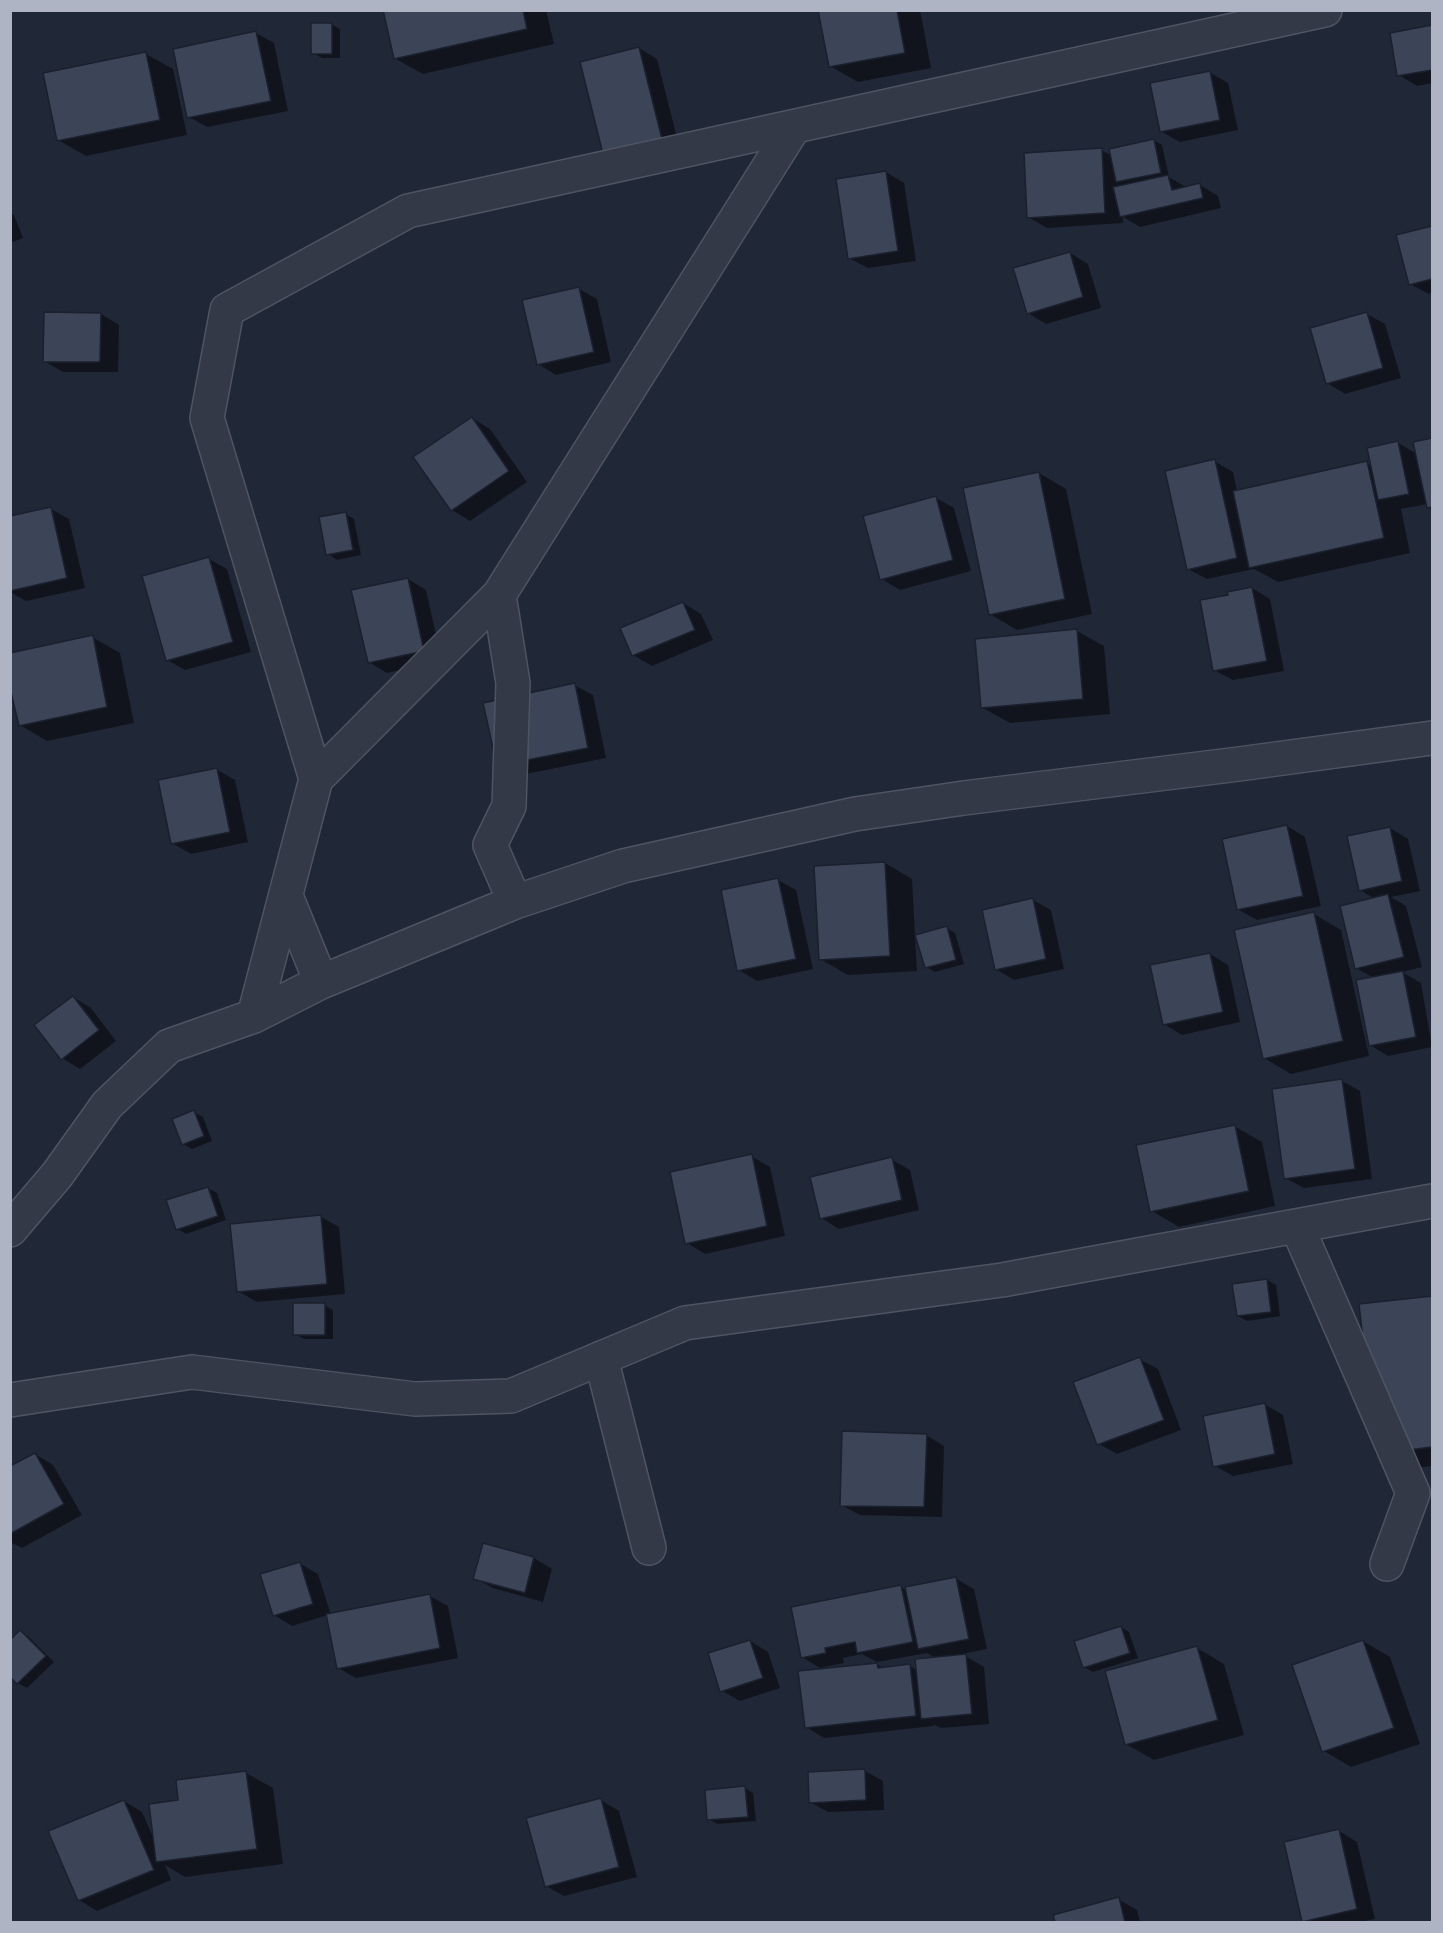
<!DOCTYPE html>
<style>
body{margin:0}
#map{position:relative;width:1443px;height:1933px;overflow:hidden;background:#202737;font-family:Rubik,sans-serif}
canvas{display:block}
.frame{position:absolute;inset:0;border:12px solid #aeb4c4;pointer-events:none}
</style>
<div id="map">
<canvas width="1443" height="1933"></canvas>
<div class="frame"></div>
</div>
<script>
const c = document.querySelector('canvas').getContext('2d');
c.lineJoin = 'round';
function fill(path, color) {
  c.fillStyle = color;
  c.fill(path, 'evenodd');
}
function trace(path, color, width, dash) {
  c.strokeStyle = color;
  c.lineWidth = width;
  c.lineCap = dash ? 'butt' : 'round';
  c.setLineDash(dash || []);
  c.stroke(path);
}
fill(new Path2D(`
 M 385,10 L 546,10 L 554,44 L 423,74 L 396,59 Z
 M 820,10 L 920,10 L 931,68 L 858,82 L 830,66 Z
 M 331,24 L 340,29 L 340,58 L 322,58 L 313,53 Z
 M 1432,27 L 1432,83 L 1417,86 L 1399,75 L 1392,34 Z
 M 256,33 L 274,43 L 288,111 L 207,127 L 189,117 Z
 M 639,48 L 657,59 L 682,157 L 624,171 Z
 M 146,54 L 173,69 L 187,135 L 86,156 L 58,140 Z
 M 1209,72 L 1228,83 L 1238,130 L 1180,142 L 1162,132 Z
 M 1153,140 L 1162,145 L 1169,177 L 1186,187 L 1200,185 L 1218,196 L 1221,208 L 1140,227 L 1123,217 L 1123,223 L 1047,228 L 1028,217 L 1101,150 L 1112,156 Z
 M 886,172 L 904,183 L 916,261 L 868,268 L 849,258 Z
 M 10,213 L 14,215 L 23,238 L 10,243 Z
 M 1432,227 L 1432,293 L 1429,294 L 1410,284 L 1398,236 Z
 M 1070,253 L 1088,264 L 1101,308 L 1046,324 L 1028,313 Z
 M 579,289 L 597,299 L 611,362 L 556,375 L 538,364 Z
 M 101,314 L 119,325 L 118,372 L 63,372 L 44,361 Z
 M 1367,314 L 1385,324 L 1401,378 L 1345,394 L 1327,383 Z
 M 472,418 L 490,429 L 527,482 L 470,521 L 452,510 Z
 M 1432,439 L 1432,510 L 1428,507 L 1427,504 L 1401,509 L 1410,553 L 1278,582 L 1254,569 L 1207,579 L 1188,569 L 1214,461 L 1233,472 L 1237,491 L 1367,463 L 1372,466 L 1398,443 L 1417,454 L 1415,443 Z
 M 1039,473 L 1066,489 L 1092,614 L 1017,630 L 990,614 Z
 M 936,498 L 954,508 L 971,571 L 900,590 L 882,579 Z
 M 51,509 L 69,519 L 85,588 L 26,601 L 10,592 L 10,518 Z
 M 345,514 L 354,519 L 361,555 L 337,560 L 328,554 Z
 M 209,559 L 227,569 L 251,652 L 185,670 L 167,660 Z
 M 408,579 L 426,590 L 442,661 L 387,673 L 369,662 Z
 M 1252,588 L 1270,599 L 1284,671 L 1233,680 L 1214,670 L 1230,596 Z
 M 683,603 L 701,614 L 713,640 L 652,666 L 633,655 Z
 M 1077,631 L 1104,646 L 1110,714 L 1010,723 L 983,708 Z
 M 92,637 L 120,653 L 134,723 L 47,741 L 20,725 Z
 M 574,685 L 593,695 L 606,758 L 516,776 Z
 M 216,769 L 235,780 L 248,842 L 191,854 L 172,843 Z
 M 1287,826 L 1305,837 L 1321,906 L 1257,920 L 1239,910 Z
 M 1390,828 L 1408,839 L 1420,891 L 1391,897 L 1406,906 L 1422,967 L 1402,972 L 1421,983 L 1432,1047 L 1388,1056 L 1370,1045 L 1374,978 L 1356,968 L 1375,899 L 1360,890 Z
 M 885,863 L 912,879 L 917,971 L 848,975 L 820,959 Z
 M 778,880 L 796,890 L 813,969 L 757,981 L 739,970 Z
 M 1033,900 L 1051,910 L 1064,969 L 1014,980 L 996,969 Z
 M 1314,914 L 1341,930 L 1369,1056 L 1291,1074 L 1264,1058 Z
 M 946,928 L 955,933 L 964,964 L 935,972 L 926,967 Z
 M 1210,954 L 1228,965 L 1240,1022 L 1182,1035 L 1164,1024 Z
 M 73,997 L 91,1008 L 116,1041 L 80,1069 L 62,1058 Z
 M 1342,1081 L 1360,1091 L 1372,1179 L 1304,1188 L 1285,1178 Z
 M 194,1112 L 203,1117 L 212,1141 L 192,1149 L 183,1144 Z
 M 1234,1126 L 1262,1142 L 1275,1206 L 1179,1227 L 1152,1211 Z
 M 751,1156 L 770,1167 L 785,1236 L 705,1254 L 687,1243 Z
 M 891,1159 L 910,1170 L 919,1210 L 839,1229 L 821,1218 Z
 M 208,1188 L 217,1193 L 226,1220 L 186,1234 L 178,1229 Z
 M 321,1217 L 339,1227 L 345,1294 L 257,1302 L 238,1291 Z
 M 1267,1280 L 1276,1285 L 1280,1316 L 1247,1321 L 1238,1316 Z
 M 1432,1297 L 1432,1466 L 1405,1469 L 1361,1306 Z
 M 324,1305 L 333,1310 L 333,1339 L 304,1339 L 295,1334 Z
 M 1139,1359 L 1158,1369 L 1181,1430 L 1117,1454 L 1099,1444 Z
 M 1264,1404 L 1283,1415 L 1293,1464 L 1233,1476 L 1215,1466 Z
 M 926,1435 L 944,1446 L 942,1517 L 860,1515 L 841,1505 Z
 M 35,1454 L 53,1465 L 82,1515 L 22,1548 L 10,1542 L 10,1468 Z
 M 484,1545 L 534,1558 L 552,1569 L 543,1602 L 493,1588 L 475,1578 Z
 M 299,1563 L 318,1574 L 331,1615 L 430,1596 L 448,1606 L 458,1658 L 356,1678 L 338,1668 L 328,1615 L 292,1626 L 274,1615 Z
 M 955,1578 L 974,1589 L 987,1649 L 962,1654 L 984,1667 L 989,1724 L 941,1728 L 933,1724 L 934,1726 L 824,1738 L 806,1727 L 877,1664 L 884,1669 L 910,1666 L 918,1671 L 937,1659 L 927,1653 L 877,1662 L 862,1654 L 843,1658 L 844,1663 L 820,1668 L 802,1657 L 901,1587 L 908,1591 Z
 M 1121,1627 L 1129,1632 L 1138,1658 L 1093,1672 L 1084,1667 Z
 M 21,1632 L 29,1637 L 54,1662 L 27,1688 L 18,1683 Z
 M 750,1641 L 768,1652 L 780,1688 L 740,1701 L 722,1691 Z
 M 1363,1641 L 1390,1657 L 1420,1744 L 1351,1767 L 1324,1751 L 1294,1666 Z
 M 1197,1648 L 1224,1664 L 1244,1735 L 1154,1760 L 1126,1744 Z
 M 865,1771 L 883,1781 L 884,1810 L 828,1812 L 810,1802 Z
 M 246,1773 L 273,1788 L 283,1864 L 185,1877 L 165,1865 L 171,1880 L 97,1911 L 79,1900 L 124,1801 L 142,1812 L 154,1839 Z
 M 745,1788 L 753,1793 L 756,1821 L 717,1824 L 709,1819 Z
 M 601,1800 L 619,1811 L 637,1877 L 564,1896 L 546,1886 Z
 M 1339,1831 L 1357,1842 L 1375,1919 L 1360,1922 L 1306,1922 L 1303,1921 Z
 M 1118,1899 L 1137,1910 L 1140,1922 L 1056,1922 L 1054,1916 Z`), '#0007');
const building = new Path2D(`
 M 383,10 L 523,10 L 527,29 L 394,59 Z
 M 818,10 L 897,10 L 905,53 L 829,67 Z
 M 311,23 L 332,23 L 332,54 L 311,54 Z
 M 1432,25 L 1432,70 L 1397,76 L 1390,33 Z
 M 256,31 L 271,101 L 187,118 L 173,49 Z
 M 639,47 L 664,147 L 605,162 L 580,62 Z
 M 146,52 L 160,120 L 57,141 L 43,73 Z
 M 1210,71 L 1220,120 L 1160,132 L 1150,83 Z
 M 1154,139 L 1161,173 L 1116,182 L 1109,149 Z
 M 1102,148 L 1105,213 L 1027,218 L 1024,153 Z
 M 886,171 L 898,251 L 848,259 L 836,179 Z
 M 1168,175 L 1172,190 L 1200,183 L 1203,198 L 1120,217 L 1113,187 Z
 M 1432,226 L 1432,279 L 1409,285 L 1396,235 Z
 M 1070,252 L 1083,297 L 1027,314 L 1013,268 Z
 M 579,287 L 594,352 L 537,365 L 522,300 Z
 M 44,312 L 101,313 L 100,362 L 43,362 Z
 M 1367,312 L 1383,368 L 1326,384 L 1310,328 Z
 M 472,417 L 509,471 L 451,511 L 413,457 Z
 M 1432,438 L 1432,507 L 1427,508 L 1413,442 Z
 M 1398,441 L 1409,494 L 1378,500 L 1367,448 Z
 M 1215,459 L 1237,558 L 1187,570 L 1165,471 Z
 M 1367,461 L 1384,538 L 1249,568 L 1233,491 Z
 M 1039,472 L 1065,599 L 989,615 L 963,488 Z
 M 936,496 L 953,560 L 880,580 L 863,516 Z
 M 51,507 L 67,578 L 10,591 L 10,516 Z
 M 346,512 L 353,550 L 326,555 L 319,517 Z
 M 209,557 L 233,642 L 166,661 L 142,576 Z
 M 408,578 L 424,651 L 368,663 L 351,590 Z
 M 1252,587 L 1267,661 L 1213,671 L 1200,600 L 1228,595 L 1227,592 Z
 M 683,602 L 695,630 L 632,656 L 620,628 Z
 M 1077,629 L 1083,699 L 981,708 L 975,639 Z
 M 93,635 L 107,707 L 19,726 L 10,688 L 10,653 Z
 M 575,683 L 588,748 L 497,766 L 483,703 Z
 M 217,768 L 230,832 L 171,844 L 158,780 Z
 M 1287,825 L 1303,896 L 1237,910 L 1222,839 Z
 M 1390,827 L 1402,881 L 1359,891 L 1347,836 Z
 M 885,862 L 890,956 L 819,960 L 814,866 Z
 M 778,878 L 796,959 L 737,971 L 721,890 Z
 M 1388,894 L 1404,957 L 1355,969 L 1340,906 Z
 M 1033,898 L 1046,959 L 995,970 L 982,910 Z
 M 1314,912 L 1343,1041 L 1263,1059 L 1234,930 Z
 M 947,926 L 956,960 L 925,968 L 915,935 Z
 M 1210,953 L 1223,1012 L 1163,1025 L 1150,965 Z
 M 1403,971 L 1416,1037 L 1369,1046 L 1356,980 Z
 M 73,996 L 99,1030 L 61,1060 L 34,1025 Z
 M 1342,1079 L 1355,1169 L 1284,1179 L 1272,1089 Z
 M 194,1110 L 204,1136 L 182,1145 L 172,1119 Z
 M 1235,1125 L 1249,1191 L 1150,1212 L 1136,1145 Z
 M 752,1154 L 767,1226 L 685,1244 L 670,1172 Z
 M 892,1157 L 902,1200 L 820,1219 L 810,1177 Z
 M 208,1187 L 218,1216 L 176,1230 L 166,1200 Z
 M 321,1215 L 327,1284 L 237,1292 L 230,1224 Z
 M 1267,1279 L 1271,1312 L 1237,1316 L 1232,1284 Z
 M 1432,1296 L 1432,1447 L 1376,1454 L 1359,1304 Z
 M 293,1303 L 325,1303 L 325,1335 L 293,1335 Z
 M 1140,1357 L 1164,1420 L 1097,1445 L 1073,1382 Z
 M 1265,1403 L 1275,1454 L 1213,1467 L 1203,1416 Z
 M 842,1431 L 927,1434 L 924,1507 L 840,1506 Z
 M 35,1453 L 64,1504 L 10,1534 L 10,1466 Z
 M 483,1543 L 534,1557 L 525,1593 L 473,1579 Z
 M 300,1562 L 313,1604 L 273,1616 L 260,1574 Z
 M 956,1577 L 969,1639 L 918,1649 L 905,1587 Z
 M 901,1585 L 913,1642 L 857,1653 L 855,1642 L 825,1648 L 826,1653 L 801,1658 L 791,1607 Z
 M 430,1594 L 440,1648 L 337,1669 L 326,1614 Z
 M 1121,1626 L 1130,1653 L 1083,1668 L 1074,1641 Z
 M 20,1630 L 46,1656 L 17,1684 L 10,1677 L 10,1640 Z
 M 750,1640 L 763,1678 L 720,1692 L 708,1653 Z
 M 1363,1640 L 1394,1728 L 1322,1752 L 1292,1665 Z
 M 1197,1646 L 1218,1720 L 1125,1745 L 1105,1671 Z
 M 966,1654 L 972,1714 L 921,1719 L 915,1659 Z
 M 877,1663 L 878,1668 L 910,1664 L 916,1716 L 805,1728 L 798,1671 Z
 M 865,1769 L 866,1800 L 809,1803 L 808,1772 Z
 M 246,1771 L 257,1849 L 156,1862 L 149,1804 L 178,1800 L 176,1780 Z
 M 745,1786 L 748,1817 L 707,1820 L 705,1790 Z
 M 601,1798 L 619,1867 L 545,1887 L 526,1818 Z
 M 124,1800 L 154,1870 L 78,1901 L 48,1831 Z
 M 1339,1829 L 1357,1909 L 1302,1922 L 1284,1842 Z
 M 1119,1897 L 1125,1922 L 1055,1922 L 1053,1915 Z`);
fill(building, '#3c4457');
trace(building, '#1b202e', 1.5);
const minor = new Path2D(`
 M 499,595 L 513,683 L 509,806 L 490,845 L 515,902
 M 316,779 L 499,595 L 794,127
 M 286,896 L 321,982
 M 254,1016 L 316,779 L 207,418 L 227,310 L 408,211 L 1325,10
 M 1297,1226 L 1413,1493 L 1387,1564
 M 10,1230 L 57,1175 L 107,1105 L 169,1046 L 254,1016 L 321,982 L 515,902 L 623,866 L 855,814 L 964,798 L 1239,764 L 1432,738
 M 601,1358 L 649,1548
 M 10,1400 L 192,1372 L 415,1399 L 511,1396 L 685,1323 L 1002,1280 L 1432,1201`);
trace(minor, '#4e5462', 36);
trace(minor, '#343947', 33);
</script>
